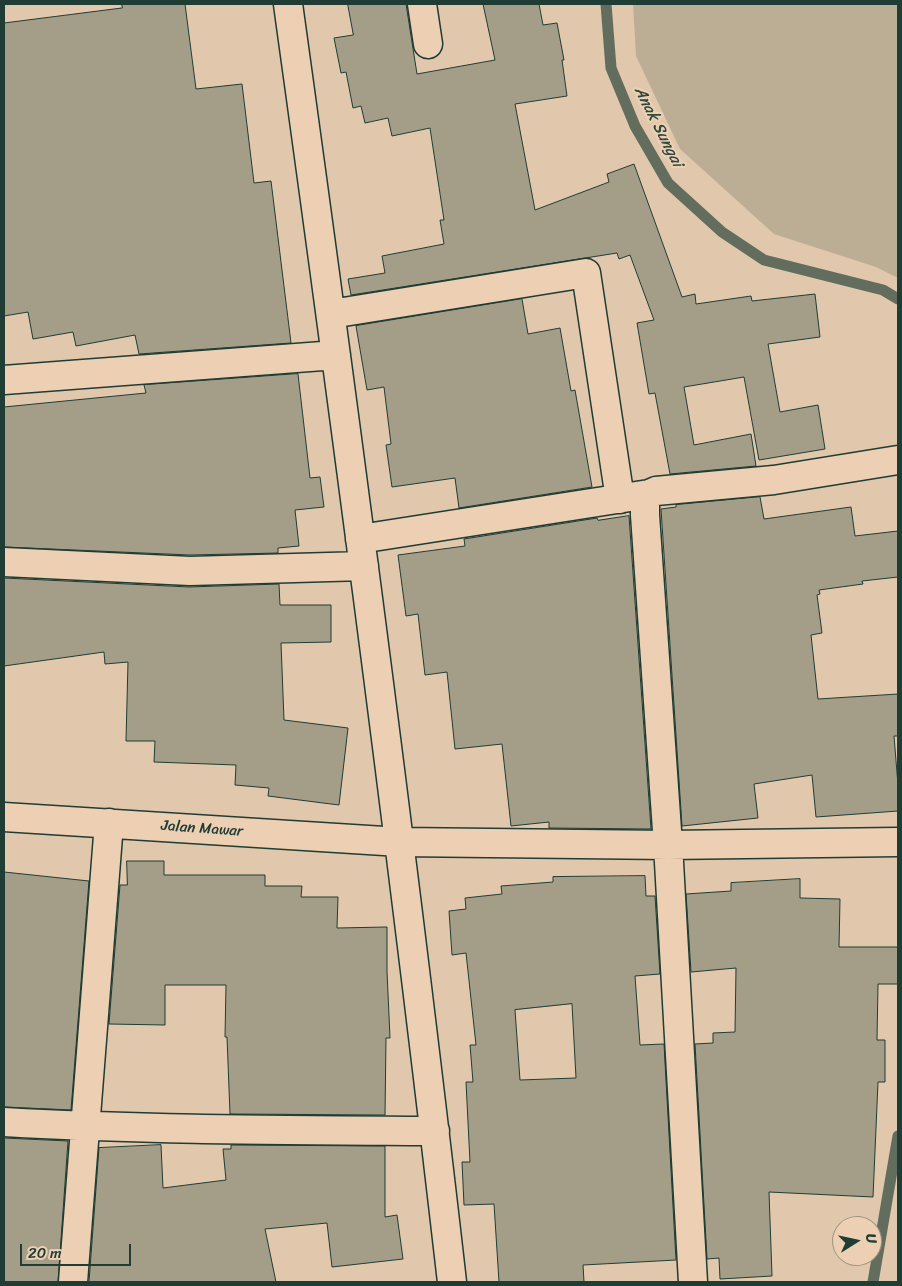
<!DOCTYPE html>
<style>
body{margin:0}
#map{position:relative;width:902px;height:1286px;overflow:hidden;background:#e1c7ac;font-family:Sriracha,sans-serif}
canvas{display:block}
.frame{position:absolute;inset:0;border:5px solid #1f3d34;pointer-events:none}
.north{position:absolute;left:832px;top:1216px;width:50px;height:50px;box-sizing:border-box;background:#edd0b3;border:1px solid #9b9580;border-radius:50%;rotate:80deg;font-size:14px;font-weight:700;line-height:20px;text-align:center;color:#1f3d34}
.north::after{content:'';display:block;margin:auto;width:18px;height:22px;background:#1f3d34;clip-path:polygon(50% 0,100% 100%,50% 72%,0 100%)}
.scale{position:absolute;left:20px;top:1244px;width:111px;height:22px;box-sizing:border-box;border:2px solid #1f3d34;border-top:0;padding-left:6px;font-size:15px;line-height:18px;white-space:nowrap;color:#1f3d34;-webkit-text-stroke:4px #edd0b3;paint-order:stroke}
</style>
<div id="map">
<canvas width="902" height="1286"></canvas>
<div class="frame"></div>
<div class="north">U</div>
<div class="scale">20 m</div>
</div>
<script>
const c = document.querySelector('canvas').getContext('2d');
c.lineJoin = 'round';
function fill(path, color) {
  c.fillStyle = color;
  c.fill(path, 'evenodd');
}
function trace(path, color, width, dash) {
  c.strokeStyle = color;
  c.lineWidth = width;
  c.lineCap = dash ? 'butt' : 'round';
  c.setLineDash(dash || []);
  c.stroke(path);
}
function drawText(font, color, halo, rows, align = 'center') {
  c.font = font + ' Sriracha,sans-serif';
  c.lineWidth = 4.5;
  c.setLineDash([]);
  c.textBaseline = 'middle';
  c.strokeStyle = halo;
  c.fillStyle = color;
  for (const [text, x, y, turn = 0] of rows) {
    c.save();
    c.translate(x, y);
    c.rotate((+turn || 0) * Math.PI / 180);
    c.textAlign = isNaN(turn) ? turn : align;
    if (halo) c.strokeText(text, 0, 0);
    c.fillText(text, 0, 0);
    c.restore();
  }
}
fill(new Path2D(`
 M 633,4 L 898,4 L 898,278 L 876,267 L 774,234 L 680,149 L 636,56 Z`), '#bcae95');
trace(new Path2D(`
 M 606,4 L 611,68 L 635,126 L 668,183 L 722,232 L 764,260 L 883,290 L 898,299
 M 873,1282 L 898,1136`), '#626d5d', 11);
const building = new Path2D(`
 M 122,4 L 185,4 L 196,89 L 242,84 L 254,183 L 271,181 L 291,343 L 139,354 L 135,335 L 76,346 L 73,332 L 33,339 L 28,312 L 4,316 L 4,23 L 122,8 Z
 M 348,4 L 406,4 L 417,74 L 495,60 L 483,4 L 539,4 L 543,25 L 557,23 L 564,60 L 562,60 L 567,96 L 515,104 L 535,210 L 609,182 L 607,174 L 634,164 L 682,297 L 695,294 L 696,304 L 751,296 L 752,301 L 815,294 L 820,337 L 768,344 L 780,412 L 818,405 L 825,449 L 759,460 L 744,377 L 684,387 L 694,445 L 751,434 L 756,466 L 670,474 L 655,393 L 649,394 L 637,323 L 654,320 L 630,255 L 619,259 L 617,253 L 351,295 L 348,279 L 385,273 L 382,256 L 444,244 L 440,220 L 444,220 L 430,128 L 392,136 L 388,118 L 365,123 L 361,106 L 353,108 L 346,72 L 341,73 L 334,38 L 353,35 Z
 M 522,299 L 528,334 L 560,328 L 571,391 L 575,390 L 592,487 L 459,508 L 455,478 L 392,487 L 386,445 L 391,444 L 384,387 L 367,390 L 356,326 Z
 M 298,374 L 310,478 L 320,477 L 324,507 L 295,510 L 299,546 L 278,548 L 278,553 L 190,555 L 4,547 L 4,407 L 146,393 L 144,385 Z
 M 760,497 L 764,519 L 851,507 L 855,536 L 898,531 L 898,577 L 862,581 L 863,584 L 819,590 L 820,594 L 817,595 L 822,633 L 811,635 L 818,699 L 898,694 L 898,736 L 894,736 L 898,785 L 898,811 L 816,817 L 812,775 L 754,784 L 758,818 L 682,826 L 661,509 L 676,507 L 676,505 Z
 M 629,516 L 651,829 L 549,828 L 549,822 L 511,826 L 502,744 L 455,749 L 447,672 L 425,675 L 418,614 L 406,616 L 398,555 L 465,546 L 464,539 L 597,518 L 598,520 Z
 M 4,578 L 189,587 L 279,584 L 280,605 L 331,605 L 331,642 L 281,643 L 284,720 L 348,728 L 339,805 L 268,796 L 269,788 L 235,785 L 236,765 L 154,762 L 155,741 L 126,741 L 128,662 L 105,664 L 104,652 L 4,666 Z
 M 127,861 L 164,861 L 164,875 L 265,875 L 265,886 L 302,886 L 301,897 L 338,897 L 337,928 L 387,927 L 387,971 L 390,1038 L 386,1038 L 385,1115 L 230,1114 L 227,1037 L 225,1037 L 226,985 L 165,985 L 165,1025 L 109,1024 L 120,885 L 127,885 Z
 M 4,872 L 89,881 L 71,1110 L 4,1107 Z
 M 645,876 L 646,896 L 655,896 L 660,974 L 635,976 L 640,1045 L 664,1044 L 676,1260 L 583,1265 L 584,1282 L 499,1282 L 494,1204 L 464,1205 L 462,1162 L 470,1162 L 466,1082 L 473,1082 L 470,1045 L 476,1045 L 466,953 L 452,955 L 449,911 L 466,909 L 465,898 L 502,894 L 501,886 L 553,882 L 553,877 ZM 572,1004 L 576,1078 L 520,1080 L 515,1010 Z
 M 800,879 L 800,898 L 840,899 L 839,947 L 898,947 L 898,984 L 878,984 L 877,1040 L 885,1040 L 885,1082 L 878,1082 L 873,1197 L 769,1192 L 772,1276 L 720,1279 L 719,1258 L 707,1259 L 695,1044 L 713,1043 L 713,1033 L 735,1032 L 736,968 L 691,972 L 686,894 L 731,891 L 731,883 Z
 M 4,1138 L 68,1141 L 58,1282 L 4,1282 Z
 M 161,1145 L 163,1188 L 226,1180 L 223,1149 L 231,1149 L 231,1145 L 385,1146 L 385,1217 L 397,1215 L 403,1259 L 332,1267 L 327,1223 L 265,1229 L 276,1282 L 89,1282 L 99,1148 Z`);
fill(building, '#a49d87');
trace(building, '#1f3d34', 1);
const minor = new Path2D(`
 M 288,4 C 347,429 403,855 452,1282
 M 422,4 L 428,44
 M 331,314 L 586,273 L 620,499
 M 4,380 L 336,355
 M 649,494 L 645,501 L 645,515 L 668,845 L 693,1282
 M 360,539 L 649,494 L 656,491 L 774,480 L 898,460
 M 4,562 L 190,571 L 364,566
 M 4,817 L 400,842 L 668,845 L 898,842
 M 4,1122 C 147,1130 291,1130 435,1131
 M 73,1282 L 109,823`);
trace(minor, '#1f3d34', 31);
trace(minor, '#edd0b3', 28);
drawText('15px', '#1f3d34', '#edd0b3', [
 ["Jalan Mawar",202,829,4]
]);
drawText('italic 16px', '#30493e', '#edd0b3', [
 ["Anak Sungai",658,127,63]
]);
</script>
